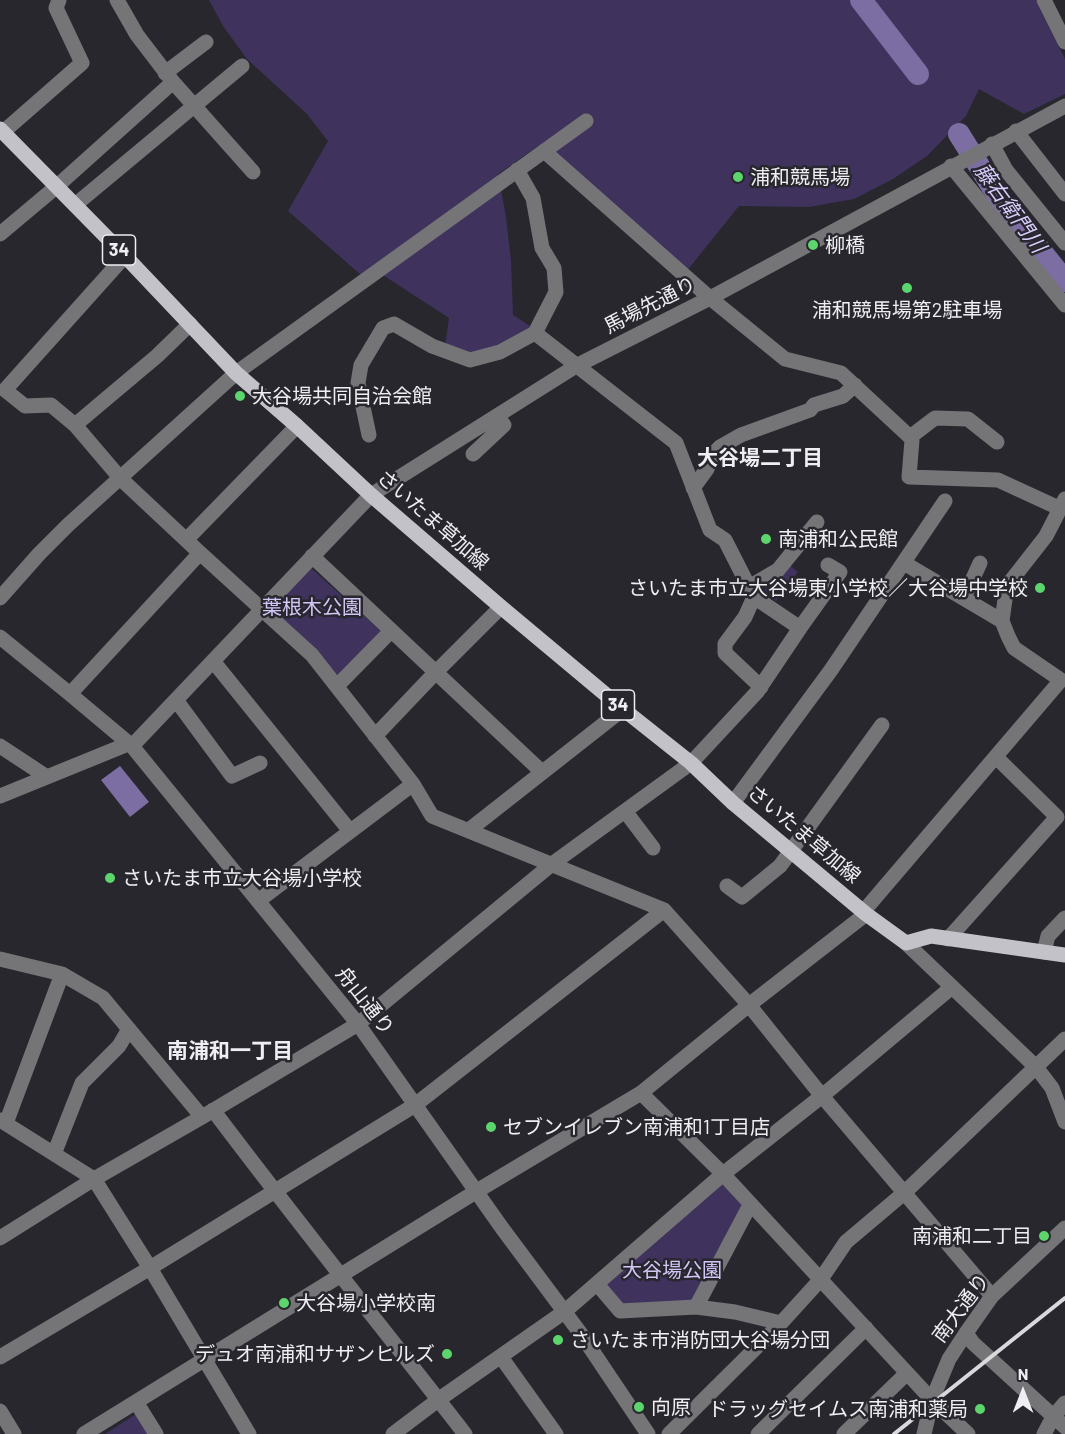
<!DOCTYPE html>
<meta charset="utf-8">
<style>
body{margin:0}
#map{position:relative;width:1065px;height:1434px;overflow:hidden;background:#28272d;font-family:Barlow,sans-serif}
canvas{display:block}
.north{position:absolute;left:993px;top:1362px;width:60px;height:60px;-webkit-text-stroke:4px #28272d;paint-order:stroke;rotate:0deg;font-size:16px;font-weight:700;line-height:24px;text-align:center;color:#efeef2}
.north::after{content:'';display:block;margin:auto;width:21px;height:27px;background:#efeef2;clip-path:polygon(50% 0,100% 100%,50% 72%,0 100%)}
</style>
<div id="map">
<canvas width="1065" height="1434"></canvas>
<div class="north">N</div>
</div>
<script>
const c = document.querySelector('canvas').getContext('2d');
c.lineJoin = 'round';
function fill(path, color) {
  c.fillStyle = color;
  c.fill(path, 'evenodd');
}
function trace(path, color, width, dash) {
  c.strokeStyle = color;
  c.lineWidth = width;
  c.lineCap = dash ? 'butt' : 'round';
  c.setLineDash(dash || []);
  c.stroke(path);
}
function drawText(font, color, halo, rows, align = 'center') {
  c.font = font + ' Barlow,"Noto Sans JP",sans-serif';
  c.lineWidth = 5;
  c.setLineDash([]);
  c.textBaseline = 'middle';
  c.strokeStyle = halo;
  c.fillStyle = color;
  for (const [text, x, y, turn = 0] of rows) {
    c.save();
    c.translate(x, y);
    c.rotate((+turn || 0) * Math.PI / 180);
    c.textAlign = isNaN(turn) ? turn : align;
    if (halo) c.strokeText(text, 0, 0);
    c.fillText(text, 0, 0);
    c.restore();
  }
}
fill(new Path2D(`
 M 209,0 L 1036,0 L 1065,59 L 1065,94 L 1024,114 L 979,89 L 966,116 L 927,156 L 893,179 L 854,199 L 809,207 L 739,206 L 686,272 L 541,144 L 498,174 L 506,217 L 511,261 L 513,315 L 533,328 L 504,345 L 473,354 L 445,346 L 449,318 L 372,268 L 361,275 L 288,211 L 328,141 L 307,114 L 247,59 L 223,26 Z
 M 788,564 L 798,572 L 776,601 L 765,593 L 766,585 Z
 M 308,569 L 312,569 L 380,630 L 380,634 L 339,676 L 335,676 L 273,611 L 273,605 Z
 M 723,1174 L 750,1205 L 696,1307 L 620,1311 L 597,1284 Z
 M 139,1412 L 153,1434 L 105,1434 Z`), '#3f325d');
fill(new Path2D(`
 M 120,766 L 149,802 L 130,817 L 101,780 Z`), '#7c6da3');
trace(new Path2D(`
 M 861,0 L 918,74
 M 959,134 L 1003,204 L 1065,281`), '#7c6da3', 22);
trace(new Path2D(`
 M 117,0 L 137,35 L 173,82 L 253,172
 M 1044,0 L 1065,42
 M 165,73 L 206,42
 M 1016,131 L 1065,194
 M 3,132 L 82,63 L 56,8 L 59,0
 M 992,144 L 1006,170 L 1065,243
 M 544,151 L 710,298 L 785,359 L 841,373 L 910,437
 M 951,166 L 1065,305
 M 75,205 L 242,66
 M 0,234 L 56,187 L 173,82
 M 190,324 L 157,356 L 75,425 L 121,479 L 200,553 L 312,655 L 413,784 L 432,816 L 664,910 L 749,1005 L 822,1096 L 992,1296
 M 75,425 L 51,405 L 25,406 L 5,390 L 125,256
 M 369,435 L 358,383 L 361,365 L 383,328 L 394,324 L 432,346 L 470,360 L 500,352 L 535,333 L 556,292 L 554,268 L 542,248 L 533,198 L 517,170
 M 997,442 L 968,419 L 935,418 L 910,437 L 912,440 L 909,477 L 998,480 L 1061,509
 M 473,454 L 504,425 L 497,416
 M 693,488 L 707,469 L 713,454 L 720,447 L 741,435 L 810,410 L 814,405 L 843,396 L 855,385
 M 186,540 L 297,426
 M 312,556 L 542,772
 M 904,563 L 1002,621
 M 749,587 L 778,570 L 817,522
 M 754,597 L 745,617 L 725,644 L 725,653 L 761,687
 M 0,598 L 39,554 L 68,525 L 236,373 L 586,121
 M 964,598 L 980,563
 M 800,628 L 840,572 L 828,565
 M 0,637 L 70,694 L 132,746 L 358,1024 L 502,1228 L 581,1334 L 648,1434
 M 213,661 L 350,831
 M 337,686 L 391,631
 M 70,694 L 200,553
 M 176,700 L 232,776 L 260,763
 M 375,736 L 435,673 L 501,607
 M 0,746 L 47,777
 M 132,746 L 371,495 L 576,366 L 710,298 L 1065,106
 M 0,796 L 128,744
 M 733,803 L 831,670 L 945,501
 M 625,811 L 653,848
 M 469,830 L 623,709
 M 727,886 L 742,897 L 780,866 L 882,725
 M 258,901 L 413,784
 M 863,912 L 1061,680 L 1014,648 L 1008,636 L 1002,621 L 1006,592 L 1010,582 L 1046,536 L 1065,499
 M 948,939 L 1057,817 L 996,757
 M 906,943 L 1036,1067 L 1052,1088 L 1065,1122
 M 1044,952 L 1048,936 L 1065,918
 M 0,959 L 62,974 L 103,998 L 202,1117
 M 641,1093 L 723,1174 L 932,1400 L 968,1434
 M 213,1110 C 295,1219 381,1326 465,1434
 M 0,1120 L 94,1179 L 150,1268 L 249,1434
 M 6,1123 L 62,974
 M 54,1154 L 82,1083 L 119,1046 L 129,1029
 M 0,1238 L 94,1179 L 202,1117 L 358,1024 L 552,864 L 691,763 L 757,692 L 800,628 L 754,597 L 725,540 L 710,530 L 676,443 L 535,333
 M 597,1284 L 620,1311 L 696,1307 L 735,1312 L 781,1323
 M 696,1307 L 750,1205
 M 966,1333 L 973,1343 L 1065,1427
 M 0,1357 L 150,1268 L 415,1105 L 664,910
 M 501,1357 L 556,1434
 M 136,1402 L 156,1434
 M 0,1411 L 14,1434
 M 84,1434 L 477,1191 L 641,1093 L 749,1005 L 866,914
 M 393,1434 L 438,1400 L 564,1312 L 723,1174 L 822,1096 L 952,987
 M 669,1434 L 781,1323 L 821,1279 L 846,1242 L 904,1193 L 1065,1039
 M 758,1434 L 866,1328
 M 844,1434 L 907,1373
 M 924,1434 L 932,1400 L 949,1359 L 966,1333 L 992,1296 L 1065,1228
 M 1044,1434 L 1053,1417 L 1065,1403`), '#757578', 15);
trace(new Path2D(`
 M 0,129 L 125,256 L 236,373 L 297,426 L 371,495 L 501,607 L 623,709 L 691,763 L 733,803 L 866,914 L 906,943 L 931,936 L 1065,955`), '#c4c2c9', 15);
trace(new Path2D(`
 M 894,1434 L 1065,1298`), '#d9d8dc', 4);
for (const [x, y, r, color] of [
 [738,177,6,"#5cd56d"],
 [813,245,6,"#5cd56d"],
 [907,288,6,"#5cd56d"],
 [240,396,6,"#5cd56d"],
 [766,539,6,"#5cd56d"],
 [1040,588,6,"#5cd56d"],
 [110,878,6,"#5cd56d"],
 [491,1127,6,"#5cd56d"],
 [1044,1236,6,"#5cd56d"],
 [284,1303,6,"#5cd56d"],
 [558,1340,6,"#5cd56d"],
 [447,1354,6,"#5cd56d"],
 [639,1407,6,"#5cd56d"],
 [980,1409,6,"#5cd56d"]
]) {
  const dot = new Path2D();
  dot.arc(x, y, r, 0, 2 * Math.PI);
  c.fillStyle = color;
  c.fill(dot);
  trace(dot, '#28272d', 2);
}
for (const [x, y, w] of [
 [119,250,33],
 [618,705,33]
]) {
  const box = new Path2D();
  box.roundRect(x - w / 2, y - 15, w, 30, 4.5);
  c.fillStyle = '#28272d';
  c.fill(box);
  trace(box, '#efeef2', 1.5);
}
drawText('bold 18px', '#efeef2', null, [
 ["34",119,250],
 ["34",618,705]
]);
drawText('20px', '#efeef2', '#28272d', [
 ["浦和競馬場",750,177],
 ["柳橋",825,245],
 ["浦和競馬場第2駐車場",907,310,"center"],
 ["大谷場共同自治会館",252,396],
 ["南浦和公民館",778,539],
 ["さいたま市立大谷場東小学校／大谷場中学校",1028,588,"right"],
 ["さいたま市立大谷場小学校",122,878],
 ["セブンイレブン南浦和1丁目店",503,1127],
 ["南浦和二丁目",1032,1236,"right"],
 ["大谷場小学校南",296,1303],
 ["さいたま市消防団大谷場分団",570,1340],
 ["デュオ南浦和サザンヒルズ",435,1354,"right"],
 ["向原",651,1407],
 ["ドラッグセイムス南浦和薬局",968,1409,"right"]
], 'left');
drawText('20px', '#efeef2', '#28272d', [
 ["馬場先通り",650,305,-27],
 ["さいたま草加線",433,520,41],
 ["さいたま草加線",804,834,40],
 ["舟山通り",365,1001,52],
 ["南大通り",961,1308,-53]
]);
drawText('20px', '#d2c6f6', '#28272d', [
 ["葉根木公園",312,607],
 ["大谷場公園",672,1270]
]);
drawText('italic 21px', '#daceff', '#28272d', [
 ["藤右衛門川",1010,208,54]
]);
drawText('bold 21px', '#efeef2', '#28272d', [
 ["大谷場二丁目",760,458],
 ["南浦和一丁目",230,1051]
]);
</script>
